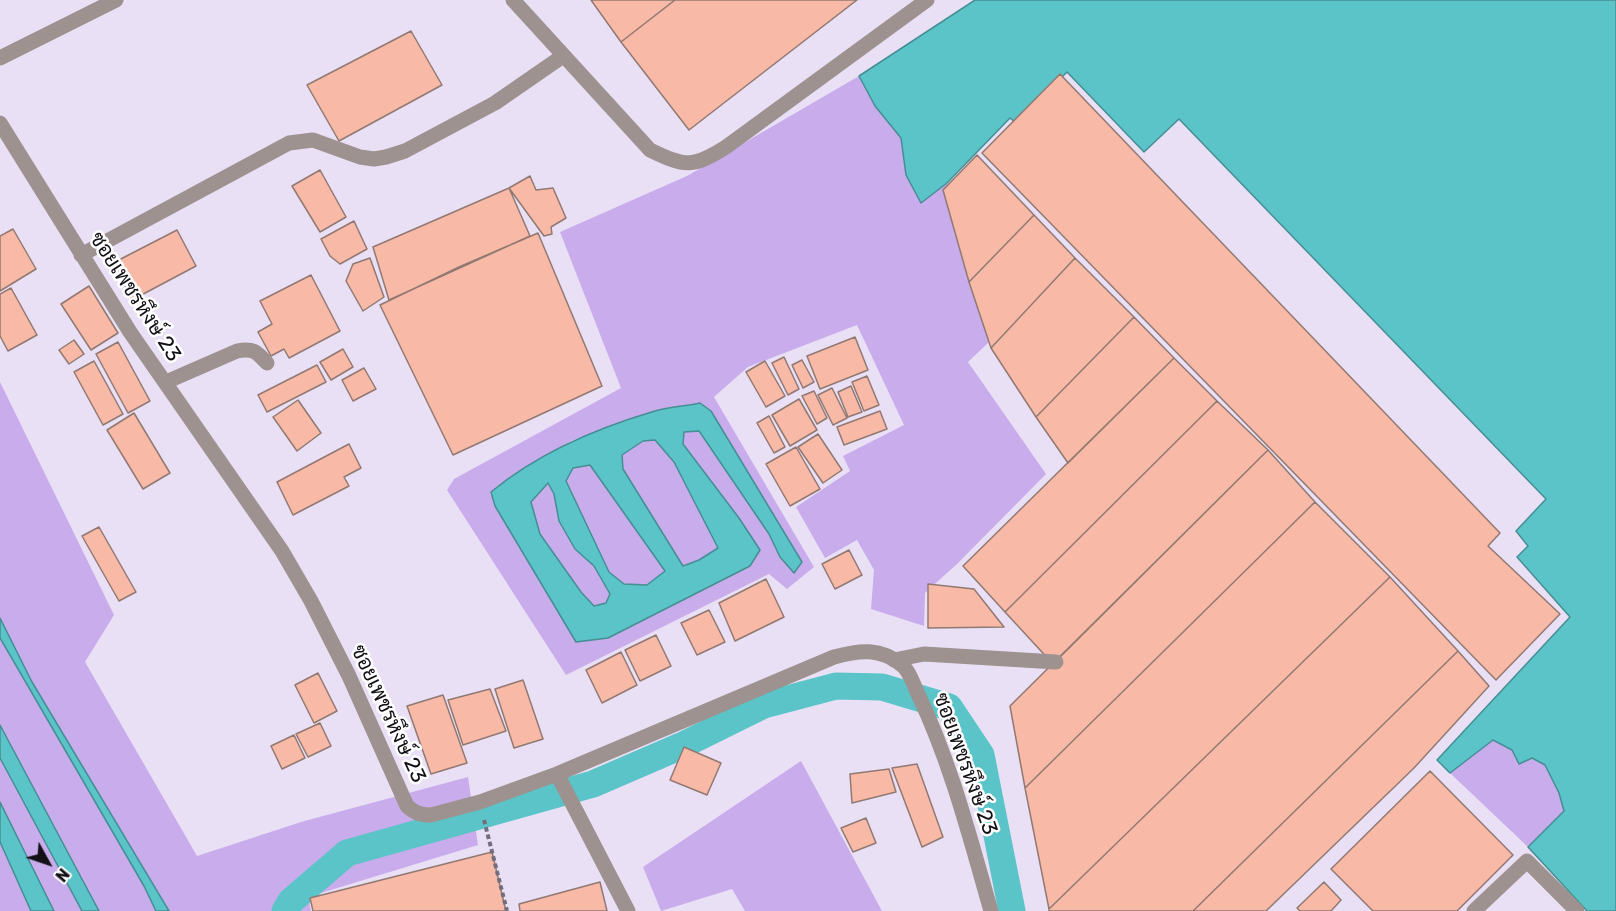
<!DOCTYPE html>
<meta charset="utf-8">
<style>
body{margin:0}
#map{position:relative;width:1616px;height:911px;overflow:hidden;background:#e9e0f6;font-family:Rubik,sans-serif}
canvas{display:block}
.north{position:absolute;left:18px;top:833px;width:60px;height:60px;-webkit-text-stroke:4px #fff;paint-order:stroke;rotate:130deg;font-size:16px;font-weight:700;line-height:24px;text-align:center;color:#131017}
.north::after{content:'';display:block;margin:auto;width:21px;height:27px;background:#131017;clip-path:polygon(50% 0,100% 100%,50% 72%,0 100%)}
</style>
<div id="map">
<canvas width="1616" height="911"></canvas>
<div class="north">N</div>
</div>
<script>
const c = document.querySelector('canvas').getContext('2d');
c.lineJoin = 'round';
function fill(path, color) {
  c.fillStyle = color;
  c.fill(path, 'evenodd');
}
function trace(path, color, width, dash) {
  c.strokeStyle = color;
  c.lineWidth = width;
  c.lineCap = dash ? 'butt' : 'round';
  c.setLineDash(dash || []);
  c.stroke(path);
}
function drawText(font, color, halo, rows, align = 'center') {
  c.font = font + ' Rubik,Sarabun,sans-serif';
  c.lineWidth = 5;
  c.setLineDash([]);
  c.textBaseline = 'middle';
  c.strokeStyle = halo;
  c.fillStyle = color;
  for (const [text, x, y, turn = 0] of rows) {
    c.save();
    c.translate(x, y);
    c.rotate((+turn || 0) * Math.PI / 180);
    c.textAlign = isNaN(turn) ? turn : align;
    if (halo) c.strokeText(text, 0, 0);
    c.fillText(text, 0, 0);
    c.restore();
  }
}
fill(new Path2D(`
 M 859,76 L 875,106 L 901,138 L 906,175 L 921,202 L 947,183 L 990,341 L 968,362 L 1046,474 L 957,564 L 925,593 L 924,626 L 871,609 L 874,570 L 857,540 L 825,558 L 796,507 L 850,471 L 843,456 L 904,425 L 857,325 L 748,367 L 714,397 L 814,567 L 787,589 L 769,574 L 566,675 L 447,490 L 454,479 L 621,388 L 560,232 L 687,176 ZM 700,403 L 794,573 L 780,557 L 769,534 L 698,431 L 684,432 L 683,444 L 749,566 L 576,642 L 495,506 L 491,492 L 571,441 L 657,410 Z
 M 0,382 L 114,615 L 85,662 L 197,856 L 301,822 L 468,777 L 478,845 L 308,897 L 311,911 L 54,911 L 0,802 Z
 M 655,440 L 674,462 L 718,548 L 699,560 L 682,566 L 623,469 L 622,455 L 643,441 Z
 M 590,464 L 666,572 L 647,585 L 624,584 L 609,572 L 565,481 L 573,468 Z
 M 548,483 L 554,494 L 559,521 L 575,549 L 594,566 L 610,594 L 606,603 L 594,606 L 581,592 L 540,534 L 530,502 Z
 M 1493,740 L 1545,765 L 1559,793 L 1564,811 L 1528,847 L 1450,773 Z
 M 801,761 L 882,911 L 745,911 L 732,889 L 661,911 L 643,867 Z
 M 0,842 L 31,911 L 0,911 Z`), '#c9acec');
const water = new Path2D(`
 M 975,0 L 1616,0 L 1616,911 L 1587,911 L 1528,847 L 1564,811 L 1559,793 L 1545,765 L 1532,758 L 1519,764 L 1512,750 L 1493,740 L 1450,773 L 1437,760 L 1570,617 L 1517,557 L 1528,546 L 1516,531 L 1546,499 L 1179,119 L 1144,152 L 1067,72 L 1016,123 L 1010,118 L 947,183 L 921,203 L 906,175 L 901,138 L 875,106 L 859,76 Z
 M 700,403 L 711,411 L 802,562 L 794,573 L 780,557 L 769,534 L 699,431 L 684,432 L 683,444 L 739,518 L 760,550 L 750,566 L 608,638 L 576,642 L 495,506 L 491,492 C 538,453 597,428 655,411 C 669,407 686,406 700,403 ZM 655,440 L 674,462 L 718,548 L 699,560 L 683,566 L 623,469 L 622,455 L 643,441 ZM 590,465 L 665,571 L 647,585 L 624,584 L 609,572 L 566,481 L 573,468 ZM 548,483 L 554,494 L 559,521 L 575,549 L 594,566 L 610,594 L 606,603 L 594,606 L 581,592 L 540,534 L 531,502 Z
 M 0,618 L 32,682 L 169,911 L 156,911 L 144,886 L 0,638 Z
 M 0,725 L 99,911 L 82,911 L 0,758 Z
 M 0,802 L 54,911 L 31,911 L 0,842 Z`);
fill(water, '#5ac4c8');
trace(water, '#458e93', 1.5);
trace(new Path2D(`
 M 285,911 L 291,901 L 347,853 L 593,784 L 681,746 L 764,705 L 836,686 L 882,687 L 949,707 L 981,755 L 1012,911`), '#5ac4c8', 27);
const building = new Path2D(`
 M 591,0 L 675,0 L 621,42 Z
 M 675,0 L 857,0 L 689,130 L 621,42 Z
 M 411,31 L 442,85 L 339,141 L 307,85 Z
 M 1060,74 L 1500,533 L 1488,546 L 1560,614 L 1496,680 L 982,153 Z
 M 977,155 L 1034,215 L 969,282 L 943,190 Z
 M 320,170 L 346,217 L 320,232 L 292,186 Z
 M 530,176 L 536,190 L 553,188 L 566,218 L 551,227 L 552,234 L 544,236 L 509,188 Z
 M 509,188 L 530,236 L 389,300 L 373,247 Z
 M 1034,215 L 1075,258 L 991,348 L 969,282 Z
 M 354,221 L 367,249 L 340,264 L 330,256 L 321,239 Z
 M 13,229 L 36,269 L 0,291 L 0,236 Z
 M 177,230 L 196,266 L 132,300 L 113,263 Z
 M 538,233 L 602,386 L 453,455 L 380,305 L 459,267 Z
 M 370,258 L 384,297 L 363,311 L 346,281 L 353,264 Z
 M 1075,258 L 1134,317 L 1036,417 L 991,348 Z
 M 311,275 L 340,331 L 289,358 L 284,349 L 271,356 L 258,332 L 272,324 L 260,301 Z
 M 89,286 L 118,333 L 91,350 L 61,304 Z
 M 11,288 L 37,335 L 8,351 L 0,336 L 0,294 Z
 M 1134,317 L 1174,358 L 1068,463 L 1036,417 Z
 M 855,337 L 868,370 L 820,389 L 807,356 Z
 M 74,340 L 84,354 L 69,364 L 59,350 Z
 M 118,342 L 150,401 L 128,413 L 96,354 Z
 M 343,349 L 353,367 L 331,380 L 320,362 Z
 M 784,357 L 799,389 L 788,395 L 772,363 Z
 M 1174,358 L 1217,401 L 1005,612 L 963,566 Z
 M 802,360 L 814,382 L 803,388 L 792,365 Z
 M 94,361 L 123,414 L 103,425 L 74,372 Z
 M 765,361 L 785,396 L 766,407 L 746,372 Z
 M 317,365 L 326,382 L 267,412 L 258,395 Z
 M 364,368 L 376,389 L 353,401 L 342,380 Z
 M 867,376 L 879,405 L 864,411 L 852,382 Z
 M 851,386 L 862,412 L 848,417 L 838,392 Z
 M 832,388 L 847,418 L 833,425 L 818,395 Z
 M 814,391 L 827,418 L 817,424 L 802,396 Z
 M 799,399 L 817,430 L 790,446 L 772,415 Z
 M 298,400 L 321,433 L 297,451 L 273,417 Z
 M 1217,401 L 1268,450 L 1053,664 L 1005,612 Z
 M 880,411 L 887,429 L 844,445 L 837,427 Z
 M 134,413 L 170,473 L 143,489 L 107,430 Z
 M 769,416 L 785,447 L 774,453 L 757,423 Z
 M 818,434 L 842,470 L 823,483 L 798,447 Z
 M 349,444 L 361,468 L 344,477 L 349,486 L 293,515 L 277,482 Z
 M 796,447 L 820,489 L 790,506 L 766,464 Z
 M 1268,450 L 1315,502 L 1025,788 L 1010,706 Z
 M 1315,502 L 1390,577 L 1049,909 L 1025,788 Z
 M 99,527 L 136,592 L 119,601 L 82,536 Z
 M 849,550 L 862,575 L 835,589 L 822,564 Z
 M 1390,577 L 1458,651 L 1193,911 L 1049,911 L 1049,909 Z
 M 766,579 L 784,617 L 735,641 L 719,603 Z
 M 928,584 L 974,589 L 1004,627 L 928,628 Z
 M 709,610 L 725,642 L 697,655 L 681,623 Z
 M 656,635 L 671,666 L 640,681 L 625,650 Z
 M 1458,651 L 1489,686 L 1414,768 L 1266,911 L 1193,911 Z
 M 621,652 L 637,685 L 602,703 L 586,670 Z
 M 318,673 L 337,711 L 314,723 L 295,685 Z
 M 523,680 L 543,739 L 514,748 L 495,689 Z
 M 490,689 L 506,731 L 463,745 L 448,700 Z
 M 443,695 L 467,763 L 431,774 L 407,706 Z
 M 320,723 L 331,746 L 308,757 L 296,734 Z
 M 294,735 L 305,758 L 282,769 L 271,746 Z
 M 684,747 L 721,763 L 707,795 L 670,780 Z
 M 917,764 L 943,837 L 922,847 L 892,768 Z
 M 889,769 L 896,792 L 852,803 L 850,774 Z
 M 1430,771 L 1513,855 L 1457,911 L 1373,911 L 1331,869 Z
 M 866,818 L 876,843 L 853,852 L 841,828 Z
 M 492,852 L 506,911 L 313,911 L 310,898 Z
 M 600,882 L 607,911 L 520,911 L 519,904 Z
 M 1324,882 L 1341,900 L 1331,911 L 1300,911 L 1297,908 Z`);
fill(building, '#f8b9a7');
trace(building, '#917972', 1.5);
trace(new Path2D(`
 M 484,820 L 507,911`), '#746e7c', 4, [4.5, 3]);
trace(new Path2D(`
 M 513,0 L 650,150 C 685,167 693,168 726,147 L 927,0
 M 0,58 L 116,0
 M 0,123 L 130,332 L 282,551 L 311,601 L 349,676 L 407,806 C 415,813 420,815 431,815 L 480,802 L 557,774 L 834,657 C 859,650 881,647 903,666 C 910,672 914,686 918,694 C 951,763 970,838 991,911
 M 81,255 L 289,143 L 313,140 L 360,157 L 374,159 L 386,157 L 405,151 L 495,103 L 563,56
 M 166,382 L 237,351 C 253,348 256,351 267,363
 M 894,660 L 924,654 L 1056,662
 M 557,774 L 628,911
 M 1474,911 L 1527,861 L 1577,911`), '#9d928f', 15);
drawText('21px', '#131017', '#fff', [
 ["ซอยเพชรหึงษ์ 23",135,297,57],
 ["ซอยเพชรหึงษ์ 23",388,714,65],
 ["ซอยเพชรหึงษ์ 23",965,764,70]
]);
</script>
